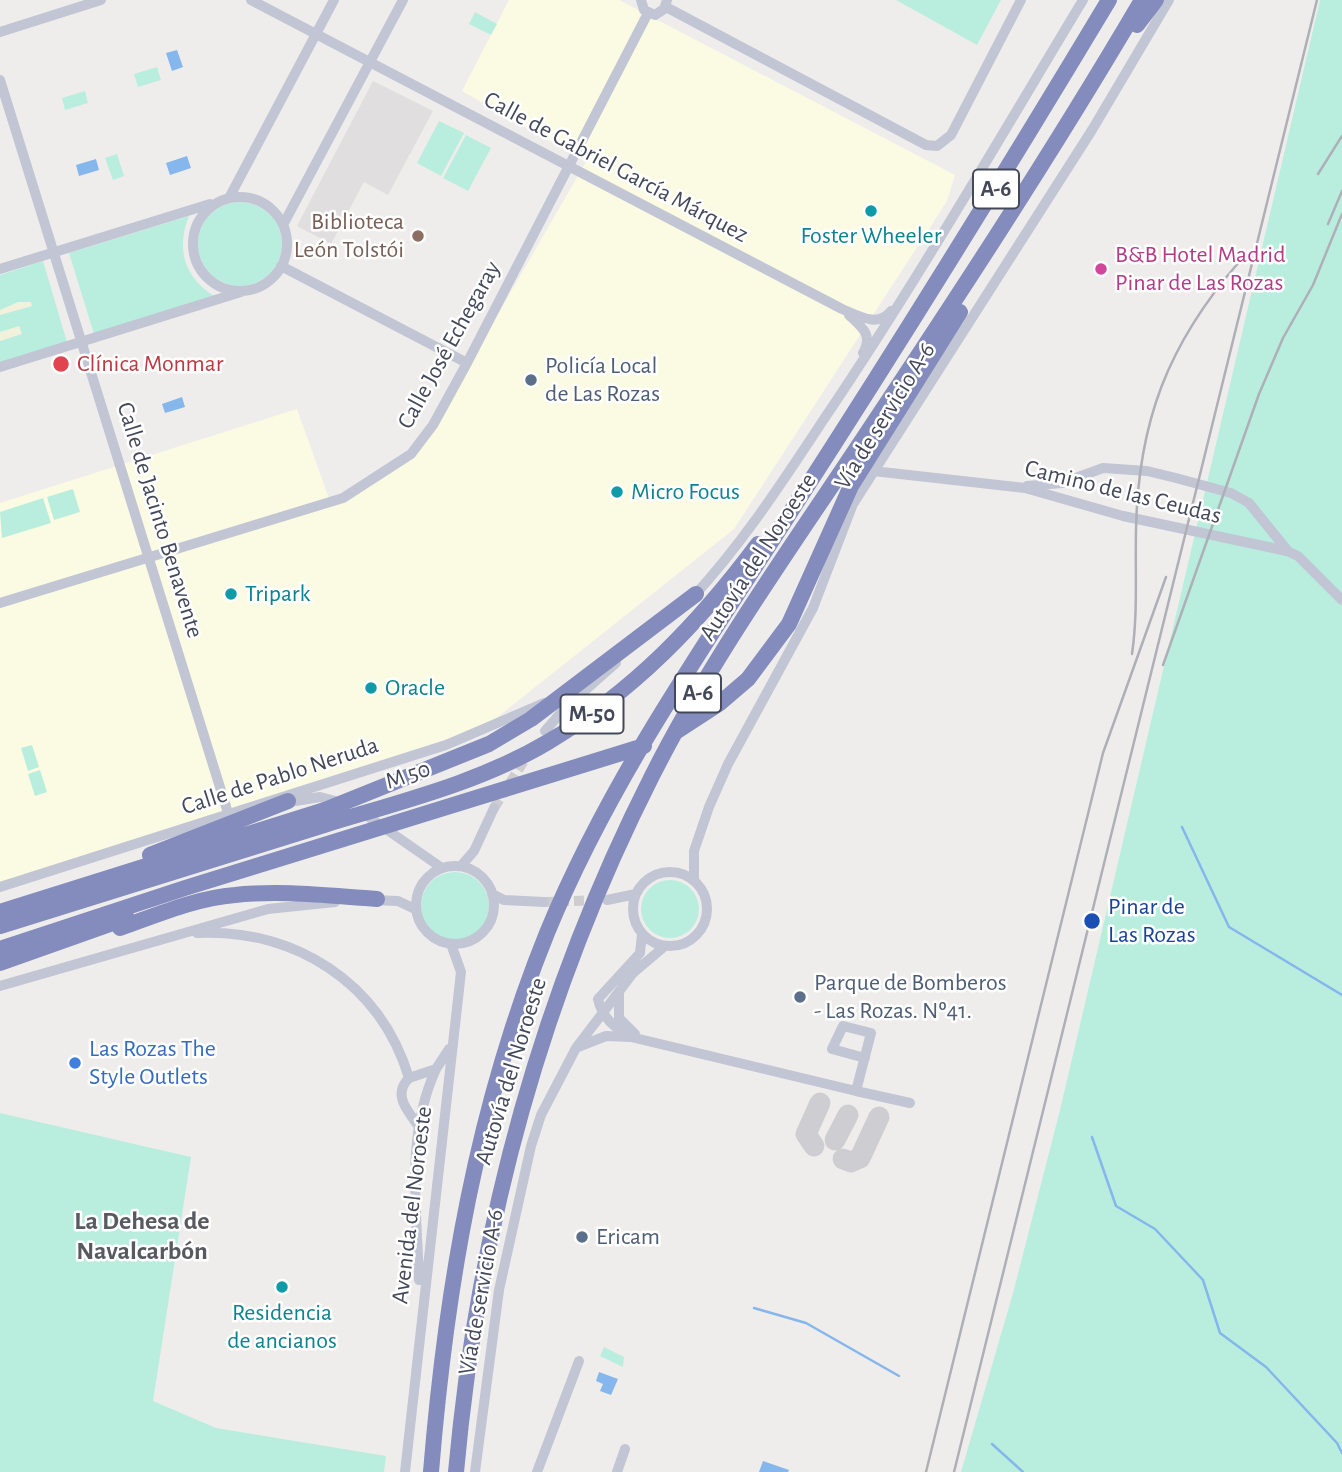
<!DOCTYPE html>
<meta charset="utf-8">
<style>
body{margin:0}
canvas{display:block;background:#efedec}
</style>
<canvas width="1342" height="1472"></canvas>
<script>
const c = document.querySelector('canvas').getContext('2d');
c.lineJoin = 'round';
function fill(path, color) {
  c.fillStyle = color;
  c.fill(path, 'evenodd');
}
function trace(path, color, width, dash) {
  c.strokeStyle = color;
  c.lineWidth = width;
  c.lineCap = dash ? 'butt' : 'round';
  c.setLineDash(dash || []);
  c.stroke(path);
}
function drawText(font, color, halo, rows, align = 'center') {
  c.font = font + ' "Alegreya Sans",sans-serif';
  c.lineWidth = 5;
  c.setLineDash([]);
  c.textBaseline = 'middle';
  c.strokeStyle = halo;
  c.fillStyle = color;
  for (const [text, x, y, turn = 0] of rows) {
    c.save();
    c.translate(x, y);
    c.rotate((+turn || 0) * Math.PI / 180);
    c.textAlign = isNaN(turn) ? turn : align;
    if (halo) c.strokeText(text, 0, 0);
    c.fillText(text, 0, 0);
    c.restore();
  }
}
fill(new Path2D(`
 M 509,0 L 619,0 L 955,175 L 947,201 L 734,529 L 485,727 L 0,882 L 0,503 L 297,409 L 332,507 L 420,449 L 586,162 L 462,91 Z`), '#fbfbe3');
fill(new Path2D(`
 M 373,81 L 433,111 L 388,195 L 364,182 L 331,244 L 297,226 Z`), '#e0dede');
fill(new Path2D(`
 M 896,0 L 1001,0 L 977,45 Z
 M 1320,0 L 1342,0 L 1342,1472 L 961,1472 L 1013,1293 L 1060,1110 Z
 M 475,12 L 497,24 L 491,35 L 469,24 Z
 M 157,67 L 161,80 L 138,87 L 134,74 Z
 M 85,91 L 88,103 L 65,110 L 62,98 Z
 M 439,121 L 464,133 L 441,176 L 417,163 Z
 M 466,135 L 491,148 L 468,191 L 443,178 Z
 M 117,154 L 124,176 L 113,180 L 105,158 Z
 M198 244a42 42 0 1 1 84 0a42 42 0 1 1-84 0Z
 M 189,216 C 176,248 184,277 214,296 L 94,334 L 69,253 Z
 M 43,261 L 67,342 L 0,362 L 0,275 Z
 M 73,489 L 80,512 L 54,520 L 47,497 Z
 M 43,498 L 51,523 L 2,538 L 0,512 Z
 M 32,745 L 39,767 L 28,771 L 21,748 Z
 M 40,770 L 47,792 L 35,796 L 28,774 Z
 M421 906a34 34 0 1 1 68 0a34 34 0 1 1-68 0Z
 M641 909a29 29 0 1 1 58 0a29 29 0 1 1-58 0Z
 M 0,1113 L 191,1157 L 153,1401 L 216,1428 L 386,1456 L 384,1472 L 0,1472 Z
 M 604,1347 L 624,1357 L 623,1367 L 600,1356 Z`), '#b9eede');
fill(new Path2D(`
 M 18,302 L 31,302 L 32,306 L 0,315 L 0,310 Z
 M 19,326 L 22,334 L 0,341 L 0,332 Z`), '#f1f1dc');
fill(new Path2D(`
 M 177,50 L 183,67 L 172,71 L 166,53 Z
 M 187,156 L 191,168 L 170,175 L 166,163 Z
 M 96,159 L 99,170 L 79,176 L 76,165 Z
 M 182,397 L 185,407 L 165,413 L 162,404 Z
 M 599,1372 L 618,1379 L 611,1395 L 600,1391 L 603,1384 L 596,1381 Z
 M 763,1461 L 789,1470 L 788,1472 L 759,1472 Z`), '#85b6ec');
trace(new Path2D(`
 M 1182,827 L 1229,927 L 1342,995
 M 1092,1137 L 1116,1206 L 1155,1229 L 1203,1280 L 1220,1333 L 1266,1367 L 1337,1443 L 1342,1453
 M 754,1308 L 806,1323 L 899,1376
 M 992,1444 L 1023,1472`), '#85b6ec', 2.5);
trace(new Path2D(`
 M 835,1140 L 848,1115
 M 814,1146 L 806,1134 L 820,1103
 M 843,1159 L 851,1162 L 860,1158 L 879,1117`), '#ceced2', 21);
trace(new Path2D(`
 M 494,808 L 527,756
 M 544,902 L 601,900`), '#cdcccf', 10, [10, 5]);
trace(new Path2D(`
 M 251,0 L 842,309 C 859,316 878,328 891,311
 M 641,0 L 644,10 L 655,15 L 664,9 L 667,0
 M 666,7 L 926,145 L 937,146 L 951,135 L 1021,0
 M 0,32 L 101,0
 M 0,80 L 228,813
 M193 244a47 47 0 1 1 94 0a47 47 0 1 1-94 0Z
 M 229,198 L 334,0
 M 283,225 L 403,0
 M 281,266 L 467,363
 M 0,269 L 210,204
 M 849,315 C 863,328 873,335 863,353
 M 0,367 L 241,292
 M 873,471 L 1025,488 L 1123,516 L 1287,551 L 1298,556 L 1342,600
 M 1027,486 L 1062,483 L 1103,468 L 1147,471 L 1176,478 L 1231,493 L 1249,503 L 1287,550
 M 692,598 C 743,543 783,481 824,419 C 916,283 998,141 1083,0
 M 0,603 L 343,498 L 411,454 L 433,425 L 467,363 L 648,13
 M 545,731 L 565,708 L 616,663
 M 283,803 L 320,797 L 343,803
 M 360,811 L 442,868
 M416 905a39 39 0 1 1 78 0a39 39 0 1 1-78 0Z
 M 461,866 L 474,851 L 494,808
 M633 909a37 37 0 1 1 74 0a37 37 0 1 1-74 0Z
 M 694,880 L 694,851 L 709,807 L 728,764 L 813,608 L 853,504 L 1092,130 L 1169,0
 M 0,887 L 446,745 L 544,703
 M 492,894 L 504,900 L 544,902
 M 372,900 L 398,901 L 415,909
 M 607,900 L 636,894
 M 197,933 C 295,929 380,982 409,1078 C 393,1094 406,1109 417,1124
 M 642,934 L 640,953 L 598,999 C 602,1018 615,1028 631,1037 L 856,1091 L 871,1033 L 843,1026 L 832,1049 L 865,1058
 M 0,986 L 268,909 L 335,902
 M 619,994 L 619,1018 L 635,1034
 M 578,1047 L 606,1036 L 630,1037
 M 409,1078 L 436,1069 L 449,1049
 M 856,1091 L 910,1103
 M 419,1280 C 417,1208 405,1137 436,1069
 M 405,1472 L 461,972 L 451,944
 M 475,1472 L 499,1290 L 531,1146 L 541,1115 L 576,1048 L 633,973 L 665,946
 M 537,1472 L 579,1361
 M 617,1472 L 625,1449`), '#c2c6d4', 10);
trace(new Path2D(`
 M 1137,25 L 1156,0
 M 677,731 L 720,703 L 748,679 L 789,624 L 851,486 L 960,312
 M 150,855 L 288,801
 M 0,912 L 325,810 L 489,744 L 531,719 L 696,594
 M 0,926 C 108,892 216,858 324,825 C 399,802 479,783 548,742 C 633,692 699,623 758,544
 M 120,928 C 157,915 196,898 235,895 C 282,890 330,896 377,899
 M 0,949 L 185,888 L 644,746
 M 0,963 L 127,918
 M 431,1472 C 446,1287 477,1106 547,933 C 610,779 706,644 795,505 C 903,338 1007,170 1109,0
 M 456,1472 C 478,1228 541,995 652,776 C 709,663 783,559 853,454 C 953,304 1051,155 1142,0`), '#838cbc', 16);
trace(new Path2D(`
 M 1318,174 L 1342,136
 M 1328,224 L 1342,191
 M 1132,654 C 1138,613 1135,571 1136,530 C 1138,422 1168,344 1239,262
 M 1163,665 L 1259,394 L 1283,338 L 1313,285 L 1342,214
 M 926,1472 L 1103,753 L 1166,577
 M 954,1472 L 1317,0`), '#aeafb7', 2.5);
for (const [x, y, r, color] of [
 [871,211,7,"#0f9aa8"],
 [418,236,7,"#8d6e63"],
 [1101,269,7,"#d1479c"],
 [61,364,9,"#e0444e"],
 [531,380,7,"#5c6f8a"],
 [617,492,7,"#0f9aa8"],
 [231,594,7,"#0f9aa8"],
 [371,688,7,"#0f9aa8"],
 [1092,921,9,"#1a4fb4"],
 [800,997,7,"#5c6f8a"],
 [75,1063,7,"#3f7fe0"],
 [582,1237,7,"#5c6f8a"],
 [282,1287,7,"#0f9aa8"]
]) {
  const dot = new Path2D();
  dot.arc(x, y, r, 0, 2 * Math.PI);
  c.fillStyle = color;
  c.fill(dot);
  trace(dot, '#fff', 2.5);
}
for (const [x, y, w] of [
 [996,189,46],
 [698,693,46],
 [592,714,63]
]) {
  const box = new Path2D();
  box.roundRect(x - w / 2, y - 19.5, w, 39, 5);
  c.fillStyle = '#fff';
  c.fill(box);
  trace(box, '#44495a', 2);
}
drawText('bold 23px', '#44495a', null, [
 ["A-6",996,189],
 ["A-6",698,693],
 ["M-50",592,714]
]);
drawText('24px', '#44495a', '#fff', [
 ["Calle de Gabriel García Márquez",616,167,28],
 ["Calle José Echegaray",449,345,-61],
 ["Vía de servicio A-6",885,416,-58],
 ["Camino de las Ceudas",1123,492,14],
 ["Calle de Jacinto Benavente",160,520,73],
 ["Autovía del Noroeste",758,557,-57],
 ["M 50",408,775,-18],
 ["Calle de Pablo Neruda",280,776,-18],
 ["Autovía del Noroeste",511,1071,-73],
 ["Avenida del Noroeste",412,1205,-83],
 ["Vía de servicio A-6",481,1292,-80]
]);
drawText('24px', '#785e54', '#fff', [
 ["Biblioteca",404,222],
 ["León Tolstói",404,250]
], 'right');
drawText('24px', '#0d838f', '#fff', [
 ["Foster Wheeler",871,236,"center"],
 ["Micro Focus",631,492],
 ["Tripark",245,594],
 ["Oracle",385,688],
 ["Residencia",282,1313,"center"],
 ["de ancianos",282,1341,"center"]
], 'left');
drawText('24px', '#b23c85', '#fff', [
 ["B&B Hotel Madrid",1115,255],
 ["Pinar de Las Rozas",1115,283]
], 'left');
drawText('24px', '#be3a42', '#fff', [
 ["Clínica Monmar",77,364]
], 'left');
drawText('24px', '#4e5e75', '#fff', [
 ["Policía Local",545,366],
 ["de Las Rozas",545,394],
 ["Parque de Bomberos",814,983],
 ["- Las Rozas. Nº41.",814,1011],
 ["Ericam",596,1237]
], 'left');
drawText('24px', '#164399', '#fff', [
 ["Pinar de",1108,907],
 ["Las Rozas",1108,935]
], 'left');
drawText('24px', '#366cbe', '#fff', [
 ["Las Rozas The",89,1049],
 ["Style Outlets",89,1077]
], 'left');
drawText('bold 26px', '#595a61', '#fff', [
 ["La Dehesa de",142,1221],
 ["Navalcarbón",142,1251]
]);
</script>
